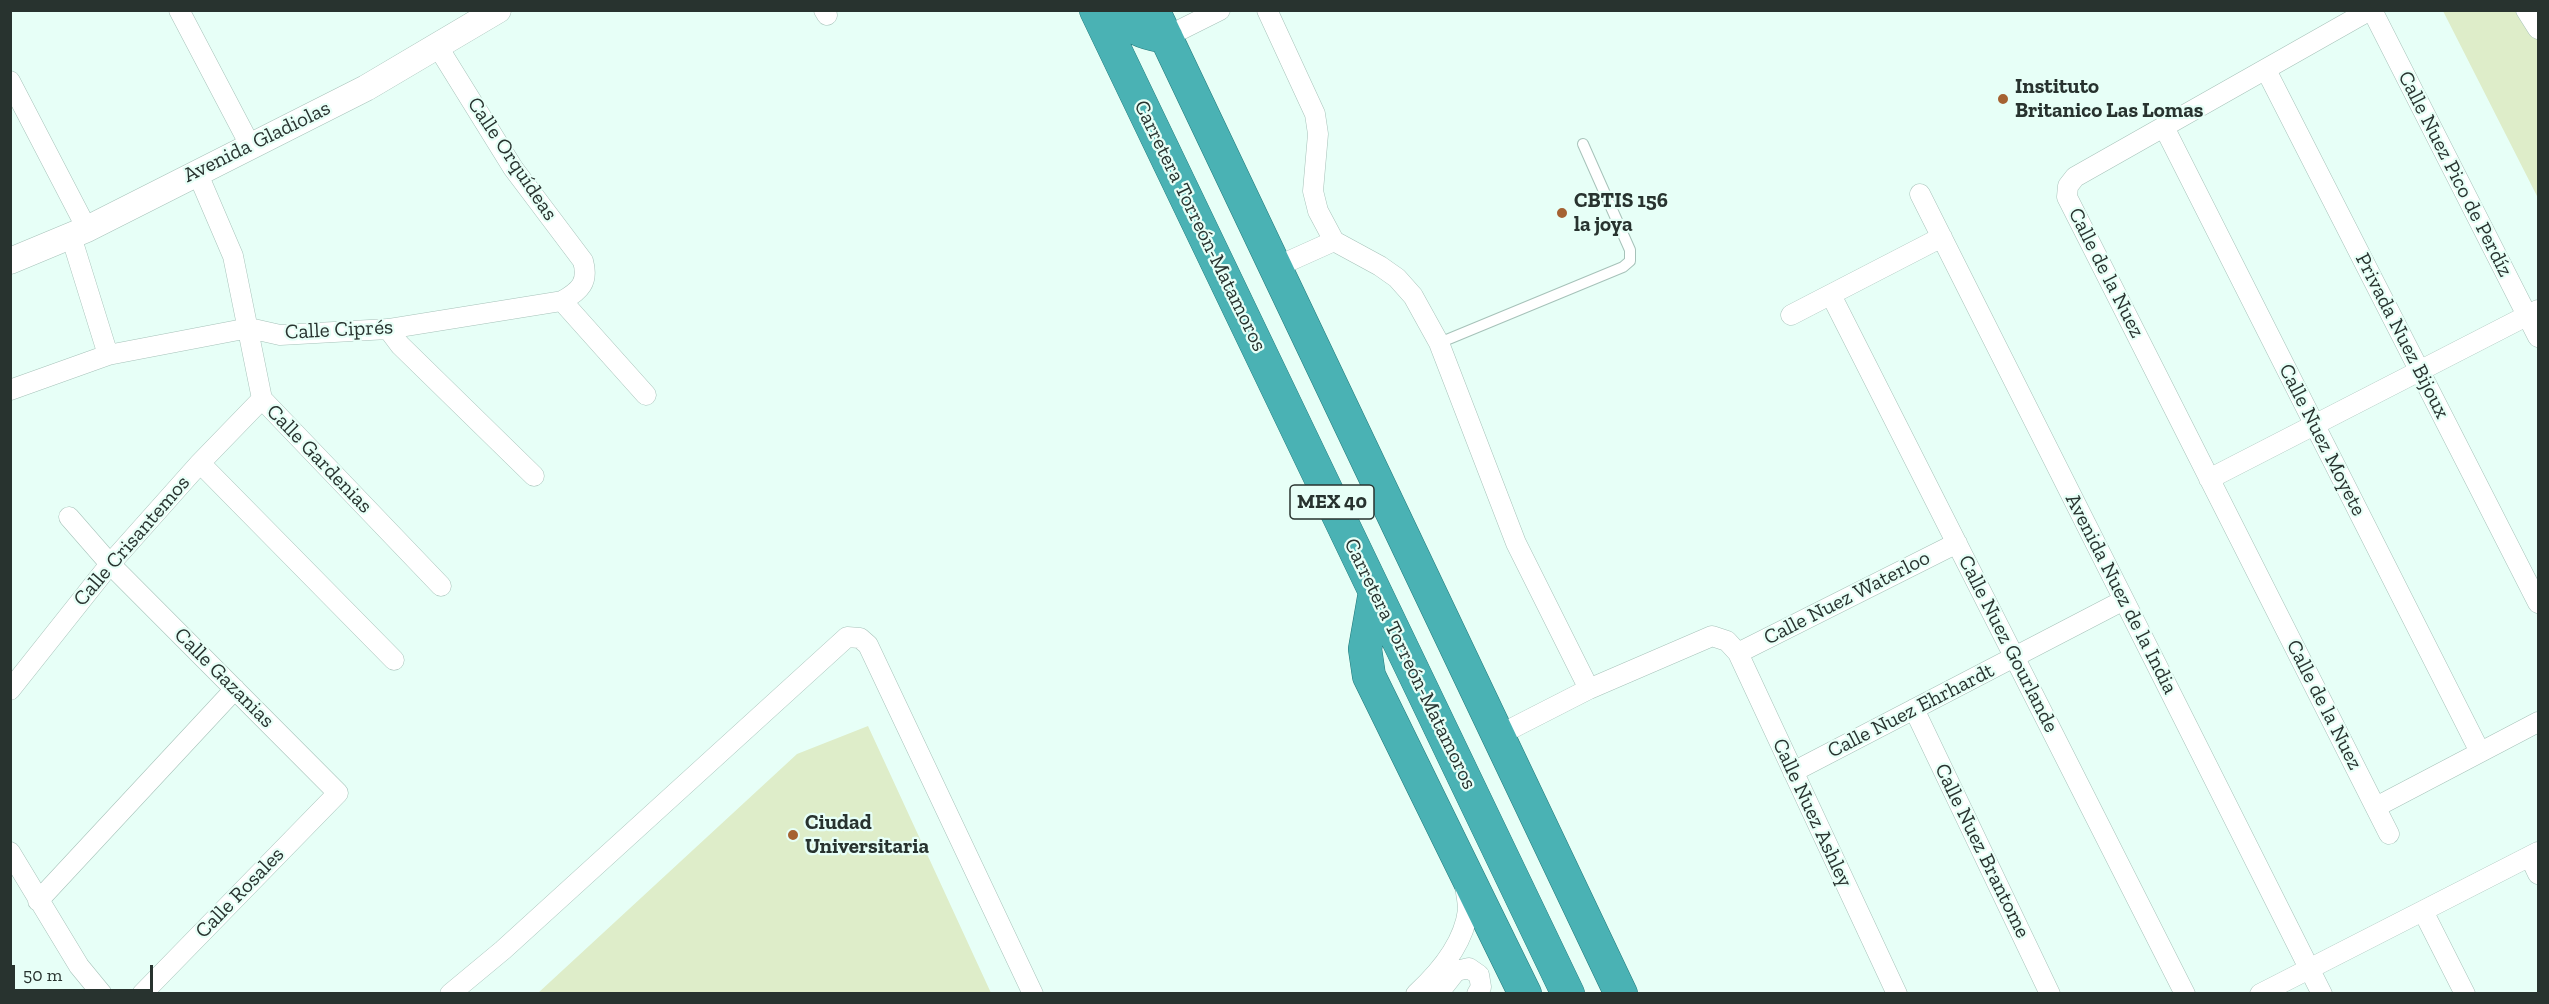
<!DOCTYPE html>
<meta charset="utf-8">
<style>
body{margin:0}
#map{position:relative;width:2549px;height:1004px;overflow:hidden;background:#e7fff7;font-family:"Zilla Slab",serif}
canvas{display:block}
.frame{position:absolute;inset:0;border:12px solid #28332f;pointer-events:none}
.scale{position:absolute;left:12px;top:965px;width:141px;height:27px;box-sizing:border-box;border:3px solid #28332f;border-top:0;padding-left:8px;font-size:18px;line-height:21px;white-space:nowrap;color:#28332f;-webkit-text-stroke:4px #e7fff7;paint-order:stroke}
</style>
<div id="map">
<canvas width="2549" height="1004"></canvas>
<div class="frame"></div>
<div class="scale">50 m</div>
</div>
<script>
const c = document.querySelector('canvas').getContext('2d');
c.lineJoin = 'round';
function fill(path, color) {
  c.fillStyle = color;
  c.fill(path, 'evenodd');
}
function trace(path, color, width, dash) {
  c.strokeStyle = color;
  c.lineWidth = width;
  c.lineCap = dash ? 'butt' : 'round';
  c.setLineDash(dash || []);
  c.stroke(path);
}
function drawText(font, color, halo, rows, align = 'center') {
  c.font = font + ' "Zilla Slab",serif';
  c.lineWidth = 4.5;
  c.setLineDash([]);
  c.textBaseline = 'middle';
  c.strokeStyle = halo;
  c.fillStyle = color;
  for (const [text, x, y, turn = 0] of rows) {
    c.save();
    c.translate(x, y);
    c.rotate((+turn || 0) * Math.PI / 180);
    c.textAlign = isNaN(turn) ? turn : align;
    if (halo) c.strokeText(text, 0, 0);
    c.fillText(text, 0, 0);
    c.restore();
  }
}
fill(new Path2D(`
 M 2443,11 L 2520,11 L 2538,38 L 2538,198 Z
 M 868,726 L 991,993 L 538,993 L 797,754 Z`), '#deedc9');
const service = new Path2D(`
 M 1439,343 L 1623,267 L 1630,261 L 1630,250 L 1583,144`);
const minor = new Path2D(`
 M 179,10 L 251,147
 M 824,10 L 827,15
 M 1267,10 L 1315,114 L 1318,134 L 1313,191 L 1318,211 L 1334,241 L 1380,266 L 1397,278 L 1413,296 L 1439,343 L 1516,543 L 1589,689
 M 2370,10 L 2075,177 L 2068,186 L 2067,197 L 2389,834
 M 2372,10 L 2538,337
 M 2526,10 L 2538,29
 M 1166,37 L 1220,10
 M 2266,70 L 2538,603
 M 10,81 L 87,229
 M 2164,127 L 2480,752
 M 197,172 L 233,256 L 262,399 L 441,586
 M 1920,194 L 2322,994
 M 71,236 L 108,355
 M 1276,267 L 1334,241
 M 1831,295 L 2185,994
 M 562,301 L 646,395
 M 1791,315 L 1942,237
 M 388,329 L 400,345 L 534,476
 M 10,390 L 108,355 L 249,328 L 280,335 L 388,329 L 562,301 C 580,291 589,282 583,261 L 513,168 L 438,47
 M 200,463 L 394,660
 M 2209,479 L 2538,310
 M 69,517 L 110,564 L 338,793 L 142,994
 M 1738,653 L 1957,543
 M 10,690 L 110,564 L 200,463 L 262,399
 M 1914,709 L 2050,994
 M 1499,735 L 1589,689 L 1712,636 L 1727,641 L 1738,653 L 1897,994
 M 1793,772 L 2124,600
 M 2376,807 L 2538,722
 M 10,852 L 79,966 L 102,994
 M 2530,857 L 2538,874
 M 38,901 L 235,689
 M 2423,911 L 2465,994
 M 450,994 L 503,950 L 847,637 L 860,638 L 868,645 L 1033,994
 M 1416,994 C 1440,972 1464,943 1468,910 C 1468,902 1466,893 1465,886
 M 1438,994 L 1456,971 L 1469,968 L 1479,975 L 1481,987 L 1477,994
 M 2260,994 L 2538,852`);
const tertiary = new Path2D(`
 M 10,261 L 87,229 L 366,88 L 498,10`);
const trunk = new Path2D(`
 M 1096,10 L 1568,994
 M 1121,10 C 1132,31 1145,33 1166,37
 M 1153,10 L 1621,994
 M 1375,592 L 1365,649 L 1369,676 L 1525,994`);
trace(service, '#a6c2b9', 12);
trace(minor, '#a6c2b9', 21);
trace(tertiary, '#a6c2b9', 27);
trace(trunk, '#21797a', 34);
trace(service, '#fff', 10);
trace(minor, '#fff', 20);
trace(tertiary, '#fff', 26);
trace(trunk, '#4ab2b4', 33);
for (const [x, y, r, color] of [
 [2003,99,6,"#a56232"],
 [1562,213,6,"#a56232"],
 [793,835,6,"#a56232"]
]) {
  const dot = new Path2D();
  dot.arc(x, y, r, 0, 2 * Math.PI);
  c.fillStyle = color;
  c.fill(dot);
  trace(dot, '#e7fff7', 2);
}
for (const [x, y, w] of [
 [1332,502,84]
]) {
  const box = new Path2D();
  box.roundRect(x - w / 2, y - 17, w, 34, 4.5);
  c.fillStyle = '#e7fff7';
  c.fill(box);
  trace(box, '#28332f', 1.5);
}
drawText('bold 20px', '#28332f', null, [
 ["MEX 40",1332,502]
]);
drawText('bold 21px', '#28332f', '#e7fff7', [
 ["Instituto",2015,87],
 ["Britanico Las Lomas",2015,111],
 ["CBTIS 156",1574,201],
 ["la joya",1574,225],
 ["Ciudad",805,823],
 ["Universitaria",805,847]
], 'left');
drawText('21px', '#28332f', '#e7fff7', [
 ["Avenida Gladiolas",257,142,-26],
 ["Calle Orquídeas",512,159,56],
 ["Calle Nuez Pico de Perdíz",2455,174,63],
 ["Carretera Torreón-Matamoros",1200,226,64],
 ["Calle de la Nuez",2106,273,63],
 ["Calle Ciprés",339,330,-3],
 ["Privada Nuez Bijoux",2402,336,63],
 ["Calle Nuez Moyete",2322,440,63],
 ["Calle Gardenias",319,459,46],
 ["Calle Crisantemos",132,541,-49],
 ["Avenida Nuez de la India",2121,594,63],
 ["Calle Nuez Waterloo",1847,598,-27],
 ["Calle Nuez Gourlande",2008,644,63],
 ["Carretera Torreón-Matamoros",1410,664,64],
 ["Calle Gazanias",224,678,45],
 ["Calle de la Nuez",2324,705,63],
 ["Calle Nuez Ehrhardt",1911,711,-27],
 ["Calle Nuez Ashley",1812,813,65],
 ["Calle Nuez Brantome",1982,851,64],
 ["Calle Rosales",240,893,-46]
]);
</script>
